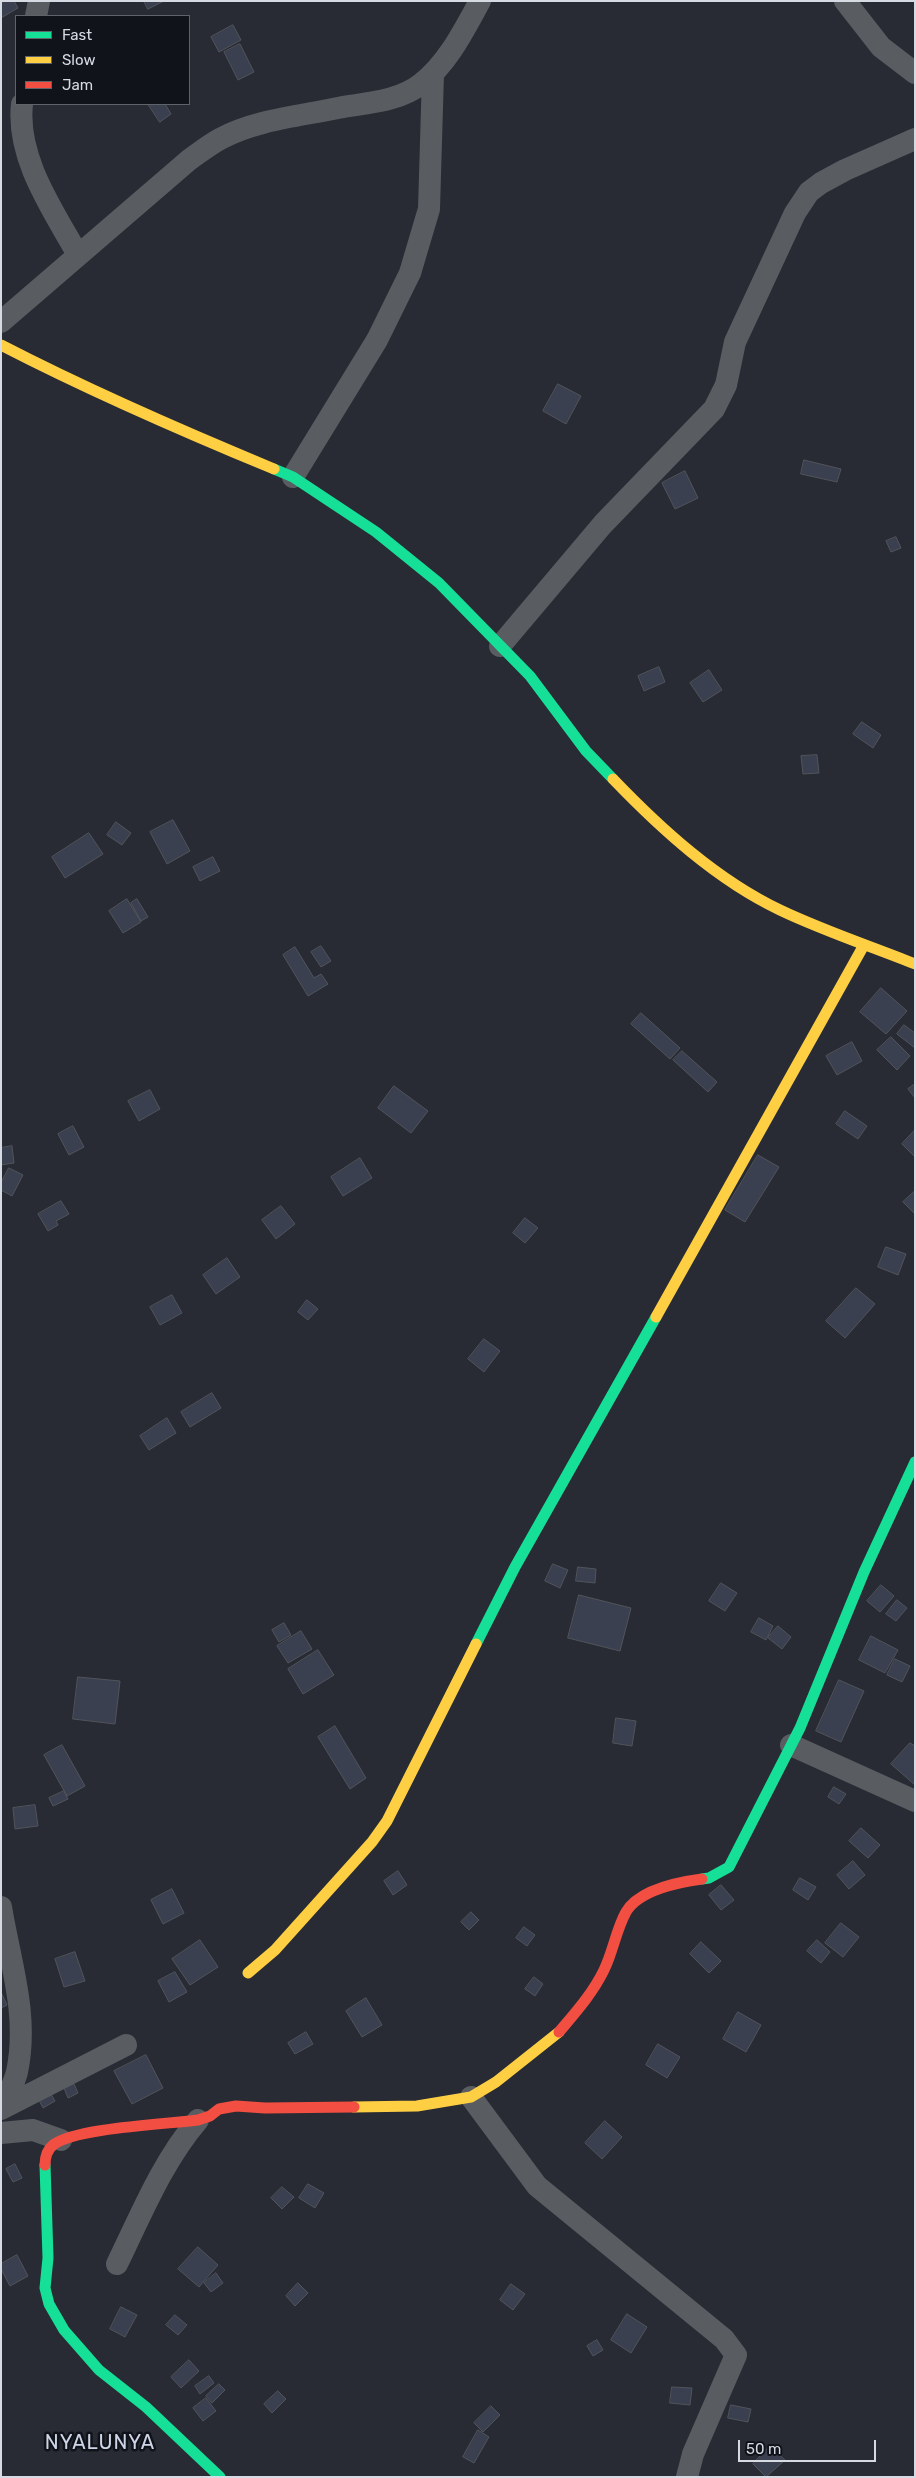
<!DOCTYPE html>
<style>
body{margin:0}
#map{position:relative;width:916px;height:2478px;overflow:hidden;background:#282b33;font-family:Rubik,sans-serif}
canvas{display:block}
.frame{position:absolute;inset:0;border:2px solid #d6dae3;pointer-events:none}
.legend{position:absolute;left:15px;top:15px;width:175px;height:90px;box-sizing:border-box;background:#101319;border:1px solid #5f636a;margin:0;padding:6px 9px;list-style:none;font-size:15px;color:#d6dae3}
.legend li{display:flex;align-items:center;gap:10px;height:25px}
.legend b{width:25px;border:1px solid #5f636a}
.scale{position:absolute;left:738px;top:2440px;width:138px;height:22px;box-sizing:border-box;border:2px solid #d6dae3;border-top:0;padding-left:6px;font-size:15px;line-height:18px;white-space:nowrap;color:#d6dae3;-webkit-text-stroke:4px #101319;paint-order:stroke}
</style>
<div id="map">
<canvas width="916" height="2478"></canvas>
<div class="frame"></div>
<ul class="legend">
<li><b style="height:6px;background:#16e098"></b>Fast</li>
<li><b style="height:6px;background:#ffcf43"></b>Slow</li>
<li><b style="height:6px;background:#f24e42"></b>Jam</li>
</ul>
<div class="scale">50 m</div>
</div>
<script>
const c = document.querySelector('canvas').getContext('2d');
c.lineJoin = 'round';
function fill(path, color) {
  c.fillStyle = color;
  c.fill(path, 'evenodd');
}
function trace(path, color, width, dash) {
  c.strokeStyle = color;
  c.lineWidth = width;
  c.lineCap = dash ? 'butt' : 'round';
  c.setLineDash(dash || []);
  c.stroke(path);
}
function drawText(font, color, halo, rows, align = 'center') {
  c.font = font + ' Rubik,sans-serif';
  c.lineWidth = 5;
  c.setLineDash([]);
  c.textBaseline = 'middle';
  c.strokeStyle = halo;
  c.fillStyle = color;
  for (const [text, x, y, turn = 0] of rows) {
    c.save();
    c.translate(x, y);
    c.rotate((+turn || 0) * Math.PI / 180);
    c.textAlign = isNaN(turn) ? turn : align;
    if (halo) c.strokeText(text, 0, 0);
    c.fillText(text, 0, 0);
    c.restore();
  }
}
const building = new Path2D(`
 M 1,1 L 14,1 L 18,8 L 1,18 Z
 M 144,1 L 164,1 L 148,9 Z
 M 233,25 L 241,40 L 219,52 L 211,37 Z
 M 240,44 L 254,72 L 238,80 L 224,52 Z
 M 148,104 L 165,104 L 171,114 L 160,122 Z
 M 558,384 L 581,396 L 566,424 L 543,411 Z
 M 804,460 L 841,469 L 837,482 L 801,474 Z
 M 685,471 L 698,498 L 675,509 L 662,483 Z
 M 896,537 L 901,548 L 891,552 L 886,541 Z
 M 659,667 L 665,682 L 644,691 L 638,676 Z
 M 709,670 L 722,690 L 703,702 L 690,683 Z
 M 862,722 L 881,735 L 873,748 L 853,734 Z
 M 817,755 L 819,773 L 803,774 L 801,756 Z
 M 173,820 L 190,851 L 167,864 L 150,832 Z
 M 116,822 L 131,833 L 122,845 L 107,835 Z
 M 89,833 L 103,854 L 65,878 L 52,857 Z
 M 213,857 L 220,871 L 200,881 L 193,867 Z
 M 127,899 L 141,922 L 123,933 L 109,911 Z
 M 137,899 L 148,917 L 141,921 L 131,903 Z
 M 321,946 L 331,961 L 321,967 L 311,952 Z
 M 295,947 L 314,978 L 321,974 L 328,984 L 308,996 L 283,955 Z
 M 881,988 L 907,1011 L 886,1034 L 860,1012 Z
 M 641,1013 L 680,1048 L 670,1059 L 631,1024 Z
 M 904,1025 L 915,1033 L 915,1048 L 897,1034 Z
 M 891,1037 L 910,1056 L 897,1070 L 877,1050 Z
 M 852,1042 L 862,1061 L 837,1075 L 826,1056 Z
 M 682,1051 L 717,1082 L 708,1092 L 673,1060 Z
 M 915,1084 L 915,1098 L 908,1089 Z
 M 394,1086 L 428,1111 L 411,1133 L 378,1108 Z
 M 150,1090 L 160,1109 L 139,1121 L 128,1101 Z
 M 845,1111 L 867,1126 L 858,1139 L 836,1124 Z
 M 73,1126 L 84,1147 L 69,1155 L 58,1134 Z
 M 915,1130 L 915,1157 L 902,1144 Z
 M 12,1146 L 14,1163 L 1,1165 L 1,1148 Z
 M 758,1155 L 779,1167 L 745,1222 L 725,1210 Z
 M 360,1158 L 372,1178 L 343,1196 L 331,1177 Z
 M 9,1168 L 23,1175 L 12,1196 L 1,1190 L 1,1183 Z
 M 915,1191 L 915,1214 L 903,1202 Z
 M 61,1201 L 69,1214 L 56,1221 L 58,1225 L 48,1231 L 38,1214 Z
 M 281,1206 L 295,1224 L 276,1239 L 262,1220 Z
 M 525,1218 L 538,1228 L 525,1243 L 513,1233 Z
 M 886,1247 L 906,1254 L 898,1275 L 878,1267 Z
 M 227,1258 L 240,1277 L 216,1294 L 203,1275 Z
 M 856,1288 L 875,1304 L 845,1338 L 826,1321 Z
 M 172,1295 L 182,1313 L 160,1325 L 150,1307 Z
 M 307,1300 L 318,1309 L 308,1320 L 298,1312 Z
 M 484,1339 L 500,1351 L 484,1372 L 468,1359 Z
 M 212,1393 L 221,1408 L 190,1427 L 181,1412 Z
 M 167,1418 L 176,1433 L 149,1450 L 140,1436 Z
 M 553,1564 L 568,1570 L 560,1588 L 545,1581 Z
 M 578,1567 L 596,1569 L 595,1583 L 576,1581 Z
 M 721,1583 L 737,1593 L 725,1611 L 709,1601 Z
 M 881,1585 L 894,1596 L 880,1612 L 867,1601 Z
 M 579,1595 L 631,1608 L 620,1651 L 568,1638 Z
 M 897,1600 L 907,1608 L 896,1621 L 886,1614 Z
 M 759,1618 L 773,1626 L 766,1640 L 751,1632 Z
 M 284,1623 L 291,1635 L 279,1642 L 272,1630 Z
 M 778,1626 L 791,1637 L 782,1649 L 768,1638 Z
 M 301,1631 L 312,1649 L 288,1663 L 277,1646 Z
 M 871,1636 L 898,1650 L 885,1673 L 859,1660 Z
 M 318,1650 L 334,1675 L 303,1694 L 288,1669 Z
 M 895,1659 L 910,1666 L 902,1682 L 887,1675 Z
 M 78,1677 L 120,1681 L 115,1724 L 73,1719 Z
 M 839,1680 L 864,1691 L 841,1742 L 816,1731 Z
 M 616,1718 L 636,1721 L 632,1746 L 613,1743 Z
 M 335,1726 L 366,1778 L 350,1789 L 318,1737 Z
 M 910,1743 L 915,1746 L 915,1785 L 891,1764 Z
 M 62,1745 L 85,1786 L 67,1796 L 44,1755 Z
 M 834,1787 L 846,1794 L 839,1804 L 828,1797 Z
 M 64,1791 L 68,1799 L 53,1806 L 49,1798 Z
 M 35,1805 L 38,1826 L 15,1829 L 13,1808 Z
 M 861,1828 L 880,1845 L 868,1858 L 849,1841 Z
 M 853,1861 L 865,1875 L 849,1889 L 837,1875 Z
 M 398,1871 L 407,1885 L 393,1895 L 384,1881 Z
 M 800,1878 L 816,1887 L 808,1900 L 793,1890 Z
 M 721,1885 L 734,1900 L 721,1910 L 709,1895 Z
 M 172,1889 L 184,1913 L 163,1924 L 151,1900 Z
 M 471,1912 L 479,1920 L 469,1930 L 461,1922 Z
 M 841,1923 L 859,1937 L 843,1957 L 825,1943 Z
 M 524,1927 L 535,1935 L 527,1946 L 516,1938 Z
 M 200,1940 L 218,1967 L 190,1985 L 172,1959 Z
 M 817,1940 L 830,1952 L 821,1963 L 807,1951 Z
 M 701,1942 L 721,1961 L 709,1973 L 690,1954 Z
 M 75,1952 L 85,1981 L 64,1987 L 55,1959 Z
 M 175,1972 L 187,1992 L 169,2002 L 158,1981 Z
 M 534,1977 L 543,1984 L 535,1996 L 525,1989 Z
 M 1,1992 L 7,2005 L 1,2008 Z
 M 366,1998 L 382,2025 L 362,2037 L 346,2011 Z
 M 738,2012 L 761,2025 L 746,2052 L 723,2039 Z
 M 306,2032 L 313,2044 L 295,2054 L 288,2043 Z
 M 658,2044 L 680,2057 L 667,2078 L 646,2065 Z
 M 146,2055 L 163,2088 L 132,2104 L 114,2071 Z
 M 74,2084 L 78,2093 L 68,2098 L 64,2088 Z
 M 51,2094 L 55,2101 L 43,2108 L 39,2100 Z
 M 605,2121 L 622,2137 L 602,2159 L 585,2143 Z
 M 15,2164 L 22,2178 L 13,2182 L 6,2169 Z
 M 308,2184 L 324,2193 L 315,2208 L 299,2198 Z
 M 282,2187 L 294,2197 L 282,2209 L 271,2198 Z
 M 198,2247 L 218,2265 L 199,2287 L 178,2269 Z
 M 17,2255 L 28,2276 L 10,2286 L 1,2269 L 1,2264 Z
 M 216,2273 L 223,2283 L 211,2292 L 204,2283 Z
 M 298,2283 L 308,2293 L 295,2306 L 286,2296 Z
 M 511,2284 L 525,2294 L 513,2310 L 500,2300 Z
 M 121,2307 L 137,2315 L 125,2337 L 110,2329 Z
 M 627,2314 L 647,2327 L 631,2353 L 611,2340 Z
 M 175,2315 L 187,2325 L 178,2335 L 166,2325 Z
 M 597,2340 L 603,2350 L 593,2356 L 587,2346 Z
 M 189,2360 L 199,2371 L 181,2388 L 171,2377 Z
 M 209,2376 L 214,2383 L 200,2394 L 195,2386 Z
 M 219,2384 L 225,2390 L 212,2403 L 206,2396 Z
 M 672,2387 L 692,2388 L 690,2405 L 670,2403 Z
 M 278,2391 L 286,2399 L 272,2413 L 264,2404 Z
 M 206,2398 L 216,2411 L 203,2421 L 193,2408 Z
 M 731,2405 L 751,2409 L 748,2422 L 728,2418 Z
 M 491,2406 L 500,2415 L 483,2432 L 474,2423 Z
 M 478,2430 L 489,2437 L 474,2463 L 463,2457 Z
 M 770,2446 L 785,2460 L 766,2477 L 753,2464 Z`);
fill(building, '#3a4050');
trace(building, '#51545a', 1);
trace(new Path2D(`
 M 845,1 L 881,47 L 915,73
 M 36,16 L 39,1
 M 22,104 C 16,158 53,210 78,255
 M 1,322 L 189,160 C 199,153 209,145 220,139 C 255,120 300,116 338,108 C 365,103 398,102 421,84 C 448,63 464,30 480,1
 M 293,477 L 377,340 L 410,273 L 429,209 L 433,74
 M 500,646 L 603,524 L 714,409 L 726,385 L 735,342 L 795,213 L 809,192 L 821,183 L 845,170 L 915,139
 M 791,1745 L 915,1801
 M 1,1907 C 10,1962 29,2015 17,2072 C 14,2084 7,2096 3,2108
 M 471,2097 L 537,2186 L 724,2339 L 736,2355 L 693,2454 L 687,2477
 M 1,2109 L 126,2045
 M 1,2133 L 33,2130 L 61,2140
 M 117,2264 C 141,2215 162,2162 198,2120`), '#595d62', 22);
trace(new Path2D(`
 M 274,469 L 293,477 L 376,532 L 439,583 L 530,676 L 586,751 L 613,779
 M 476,1644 L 515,1567 L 656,1317
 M 702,1879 L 709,1878 L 729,1867 L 800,1728 L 864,1572 L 915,1462
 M 45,2165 L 48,2258 L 45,2288 L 49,2304 L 64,2330 L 99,2370 L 146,2407 L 220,2477`), '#16e098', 11);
trace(new Path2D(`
 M 1,345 C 90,391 182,431 274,469
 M 613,779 C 661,829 717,880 780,910 C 824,931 870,946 915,964
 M 656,1317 L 864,945
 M 248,1973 L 275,1950 L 372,1842 L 387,1821 L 476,1644
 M 354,2107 L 417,2106 L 471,2097 L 496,2082 L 559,2032`), '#ffcf43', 11);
trace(new Path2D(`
 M 559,2032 C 575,2013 593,1993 604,1970 C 613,1952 616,1930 626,1912 C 639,1890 679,1882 702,1879
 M 45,2165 C 45,2157 47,2150 53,2145 C 74,2128 168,2124 198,2120 L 210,2116 L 219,2109 L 236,2106 L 265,2108 L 354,2107`), '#f24e42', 11);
c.letterSpacing = '1px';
drawText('20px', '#cdd5e6', '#101319', [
 ["NYALUNYA",100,2443]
]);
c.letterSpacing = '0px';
</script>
